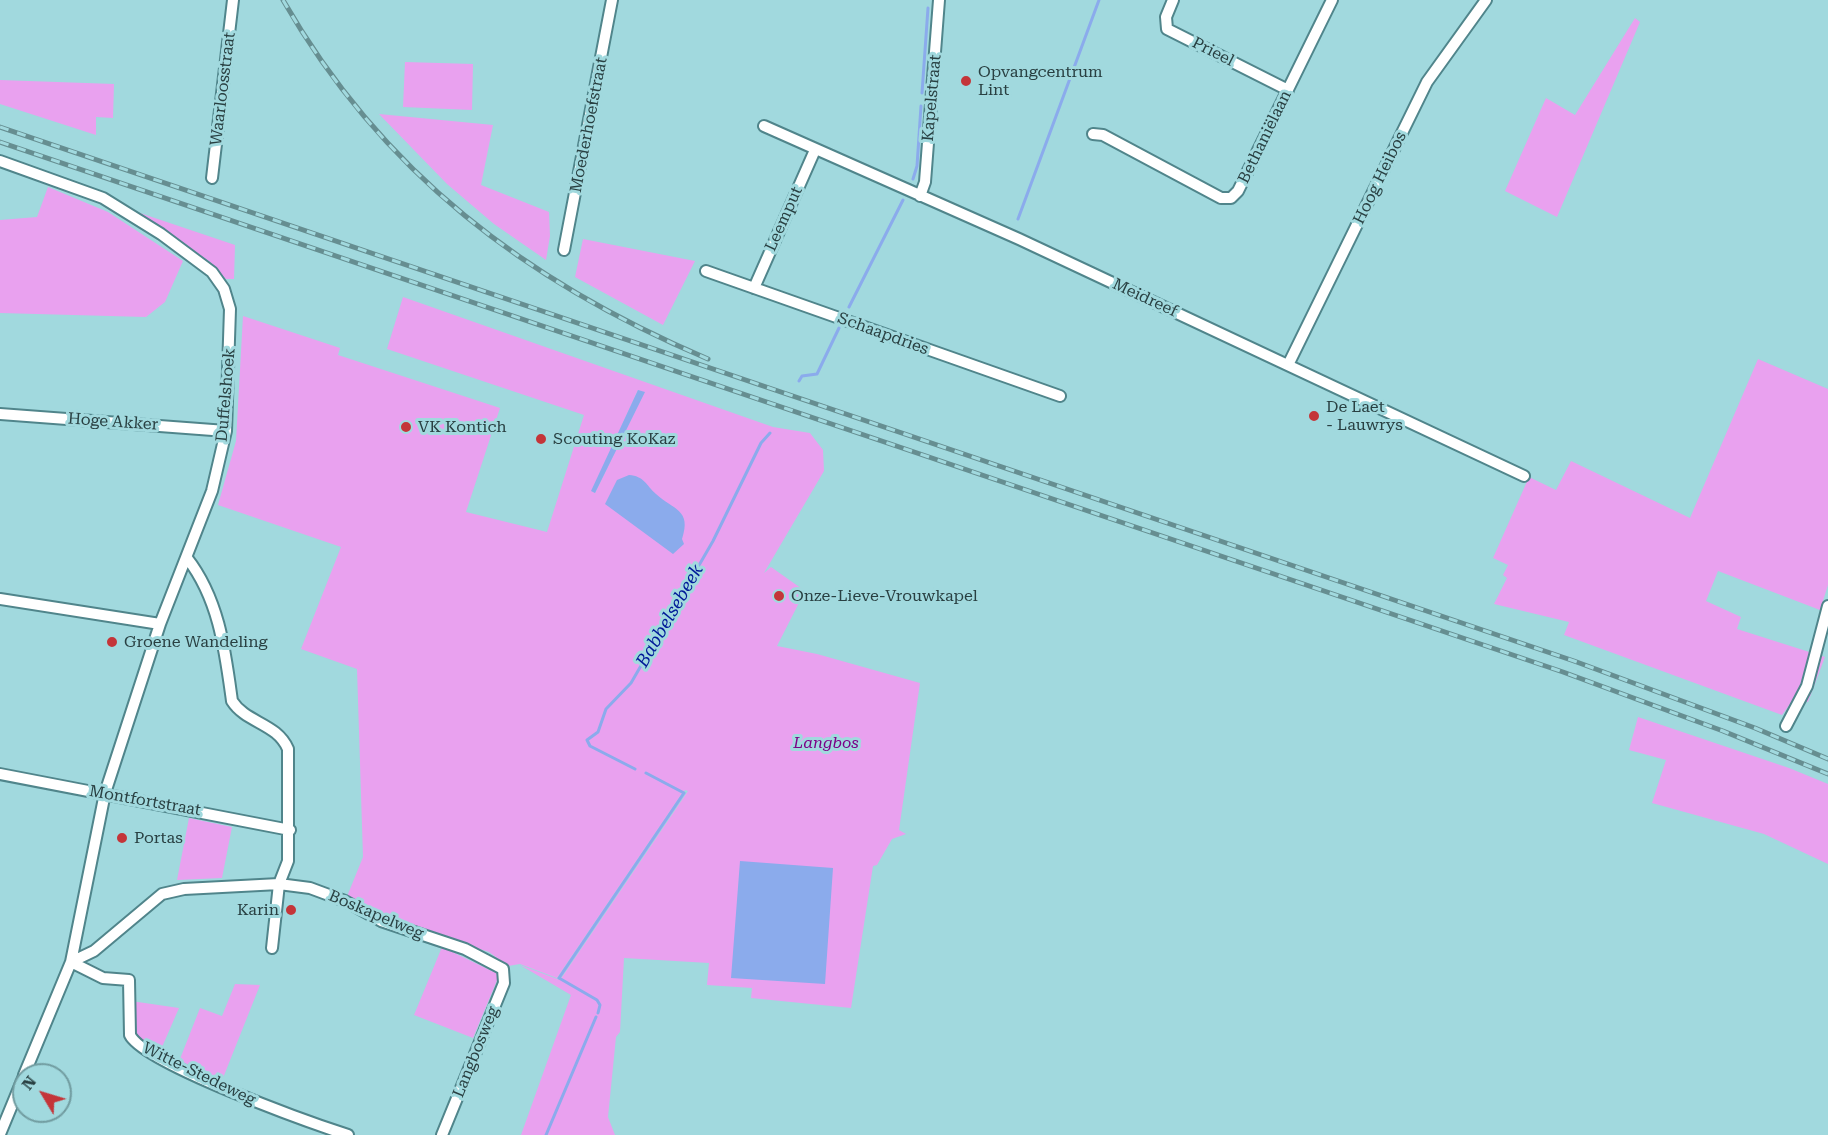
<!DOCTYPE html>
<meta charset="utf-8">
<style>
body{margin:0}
#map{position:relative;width:1828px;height:1135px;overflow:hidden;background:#a1d9de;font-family:"Roboto Serif",serif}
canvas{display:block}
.north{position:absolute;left:12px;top:1063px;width:60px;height:60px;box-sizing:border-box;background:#a1d9de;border:2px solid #719ca0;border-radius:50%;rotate:308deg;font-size:16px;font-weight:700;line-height:24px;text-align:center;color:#294042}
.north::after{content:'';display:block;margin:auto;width:21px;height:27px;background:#c43539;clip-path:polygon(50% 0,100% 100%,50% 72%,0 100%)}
</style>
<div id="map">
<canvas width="1828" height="1135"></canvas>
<div class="north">N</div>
</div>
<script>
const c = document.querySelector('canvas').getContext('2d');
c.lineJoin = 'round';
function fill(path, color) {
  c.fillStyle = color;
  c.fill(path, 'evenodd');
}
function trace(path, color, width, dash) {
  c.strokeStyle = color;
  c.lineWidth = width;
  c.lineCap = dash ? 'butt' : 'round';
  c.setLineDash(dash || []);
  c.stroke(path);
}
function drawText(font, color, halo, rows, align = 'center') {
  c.font = font + ' "Roboto Serif",serif';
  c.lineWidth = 6;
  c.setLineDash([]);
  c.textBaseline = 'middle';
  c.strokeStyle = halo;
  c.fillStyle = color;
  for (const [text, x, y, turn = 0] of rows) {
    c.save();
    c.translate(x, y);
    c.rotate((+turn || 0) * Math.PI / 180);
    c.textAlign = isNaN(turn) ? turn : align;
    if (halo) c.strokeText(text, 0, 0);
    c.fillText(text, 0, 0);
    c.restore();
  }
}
fill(new Path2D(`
 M 1635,18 L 1640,22 L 1557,217 L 1505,191 L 1546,98 L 1575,115 Z
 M 405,62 L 473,64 L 472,110 L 403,107 Z
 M 0,80 L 114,84 L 113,118 L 96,117 L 96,135 L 0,104 Z
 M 379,114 L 493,125 L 481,185 L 549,212 L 550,236 L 546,260 L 494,224 L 447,184 Z
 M 48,187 L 108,212 L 183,261 L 165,302 L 146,317 L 0,313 L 0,220 L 37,217 Z
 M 140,213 L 235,245 L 234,279 L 226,279 L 209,261 L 140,216 Z
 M 583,239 L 695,261 L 663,325 L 575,277 Z
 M 403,297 L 773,427 L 810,433 L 823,450 L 824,471 L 764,573 L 771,567 L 805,591 L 777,646 L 817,654 L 920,683 L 899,830 L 906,834 L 892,839 L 877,865 L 873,866 L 851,1008 L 751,998 L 752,988 L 707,985 L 709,963 L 624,958 L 620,1032 L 616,1037 L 608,1117 L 615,1135 L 521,1135 L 571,995 L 520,965 L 560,980 L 688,791 L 685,790 L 681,795 L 557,978 L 520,964 L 508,966 L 489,952 L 383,918 L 346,899 L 363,857 L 357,669 L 301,649 L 341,547 L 218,505 L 236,441 L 243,316 L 340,348 L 338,355 L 500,408 L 466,512 L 547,532 L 584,415 L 387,349 ZM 638,390 L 644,393 L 595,493 L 592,491 Z
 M 1758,359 L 1828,389 L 1828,585 L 1820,610 L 1718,571 L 1706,601 L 1741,617 L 1737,629 L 1825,657 L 1808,702 L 1795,697 L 1782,715 L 1564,635 L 1569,622 L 1494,604 L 1507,578 L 1503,575 L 1508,565 L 1493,558 L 1529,477 L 1556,490 L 1571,461 L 1690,518 Z
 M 1638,717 L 1789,768 L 1828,784 L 1828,864 L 1764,834 L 1652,803 L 1666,760 L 1629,750 Z
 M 189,818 L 232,827 L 222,878 L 177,880 Z
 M 442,947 L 496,973 L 498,978 L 473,1038 L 414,1015 Z
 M 235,984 L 260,985 L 221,1083 L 178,1064 L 200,1008 L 222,1016 Z
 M 131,1001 L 179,1008 L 159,1054 L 135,1038 Z`), '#e9a1ef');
fill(new Path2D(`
 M 638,390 L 645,392 L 595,493 L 591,491 Z
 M 629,475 C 644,476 646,485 656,494 C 673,510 692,509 682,539 L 684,544 L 673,554 L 605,504 L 617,480 Z
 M 740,861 L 833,868 L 825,984 L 731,978 Z`), '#8babec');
trace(new Path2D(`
 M 922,93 L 928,8
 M 913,179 L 917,166 L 921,106
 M 1018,219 L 1099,0
 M 849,307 L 903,200
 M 799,381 L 802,376 L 817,374 L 839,328
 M 635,769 L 590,746 L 587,740 L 598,732 L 606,709 L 631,683 L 713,541 L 761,443 L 770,433
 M 598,1013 L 600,1005 L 597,1000 L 559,978 L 684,793 L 646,773
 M 546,1135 L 596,1017`), '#8babec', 3);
const street = new Path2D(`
 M 1173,0 L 1166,17 L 1167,29 L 1288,90
 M 764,126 L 1019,239 L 1524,476
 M 1093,134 L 1103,135 L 1221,198 L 1231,198 L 1238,191 L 1332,0
 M 0,161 L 103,198 L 161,234 L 212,272 L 224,289 L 230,309 L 226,431 L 212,491 L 160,624 L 105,793 L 71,962 L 24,1075
 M 212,178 L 233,0
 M 920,196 L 925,182 L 939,0
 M 564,250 L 612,0
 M 706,271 L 1060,396
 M 754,288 L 815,150
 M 1288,365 L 1427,82 L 1486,0
 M 0,414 L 226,431
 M 187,558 C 219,599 225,650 232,701 C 246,723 277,723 288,749 L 288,861 L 279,884 L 272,948
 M 0,599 L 160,624
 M 1786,726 L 1807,686 L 1828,606
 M 0,774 L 290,830
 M 71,962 L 94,951 L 162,894 L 184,889 L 279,884 L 310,888 L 345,901 L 381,921 L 465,949 L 503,969 L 504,983 L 442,1135
 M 71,962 L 103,978 L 129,980 L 130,1035 C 143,1063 311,1123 348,1135
 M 0,1134 L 24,1076`);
trace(street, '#50858b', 14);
trace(street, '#fff', 10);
const rail = new Path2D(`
 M 283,0 C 382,173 527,282 708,359
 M 0,127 L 1574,661 L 1755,728 L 1828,759
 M 0,142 L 1563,672 L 1723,731 L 1828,774`);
trace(rail, '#668e91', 5);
trace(rail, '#a1d9de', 3, [9]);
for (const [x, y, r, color] of [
 [966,81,6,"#c43539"],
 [1314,416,6,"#c43539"],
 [406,427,6,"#c43539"],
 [541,439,6,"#c43539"],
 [779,596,6,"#c43539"],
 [112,642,6,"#c43539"],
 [122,838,6,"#c43539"],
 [291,910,6,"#c43539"]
]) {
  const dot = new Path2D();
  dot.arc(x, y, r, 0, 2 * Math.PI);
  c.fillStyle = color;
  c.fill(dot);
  trace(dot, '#a1d9de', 2);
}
drawText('16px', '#294042', '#a1d9de', [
 ["Prieel",1213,52,27],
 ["Waarloosstraat",223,89,-83],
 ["Kapelstraat",932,98,-85],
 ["Moederhoefstraat",589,125,-79],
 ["Bethaniëlaan",1265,137,-64],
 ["Hoog Heibos",1380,178,-64],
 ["Leemput",784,219,-66],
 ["Meidreef",1145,298,25],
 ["Schaapdries",883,334,20],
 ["Duffelshoek",226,395,-85],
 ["Hoge Akker",113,422,4],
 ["Montfortstraat",145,801,10],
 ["Boskapelweg",376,915,23],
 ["Langbosweg",476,1052,-68],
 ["Witte-Stedeweg",199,1074,26]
]);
drawText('16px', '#294042', '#a1d9de', [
 ["Opvangcentrum",978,72],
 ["Lint",978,90],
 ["De Laet",1326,407],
 ["- Lauwrys",1326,425],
 ["VK Kontich",418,427],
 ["Scouting KoKaz",553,439],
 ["Onze-Lieve-Vrouwkapel",791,596],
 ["Groene Wandeling",124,642],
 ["Portas",134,838],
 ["Karin",279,910,"right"]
], 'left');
drawText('italic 16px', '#7c0087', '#a1d9de', [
 ["Langbos",826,743]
]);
drawText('italic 18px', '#001998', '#a1d9de', [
 ["Babbelsebeek",670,616,-60]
]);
</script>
